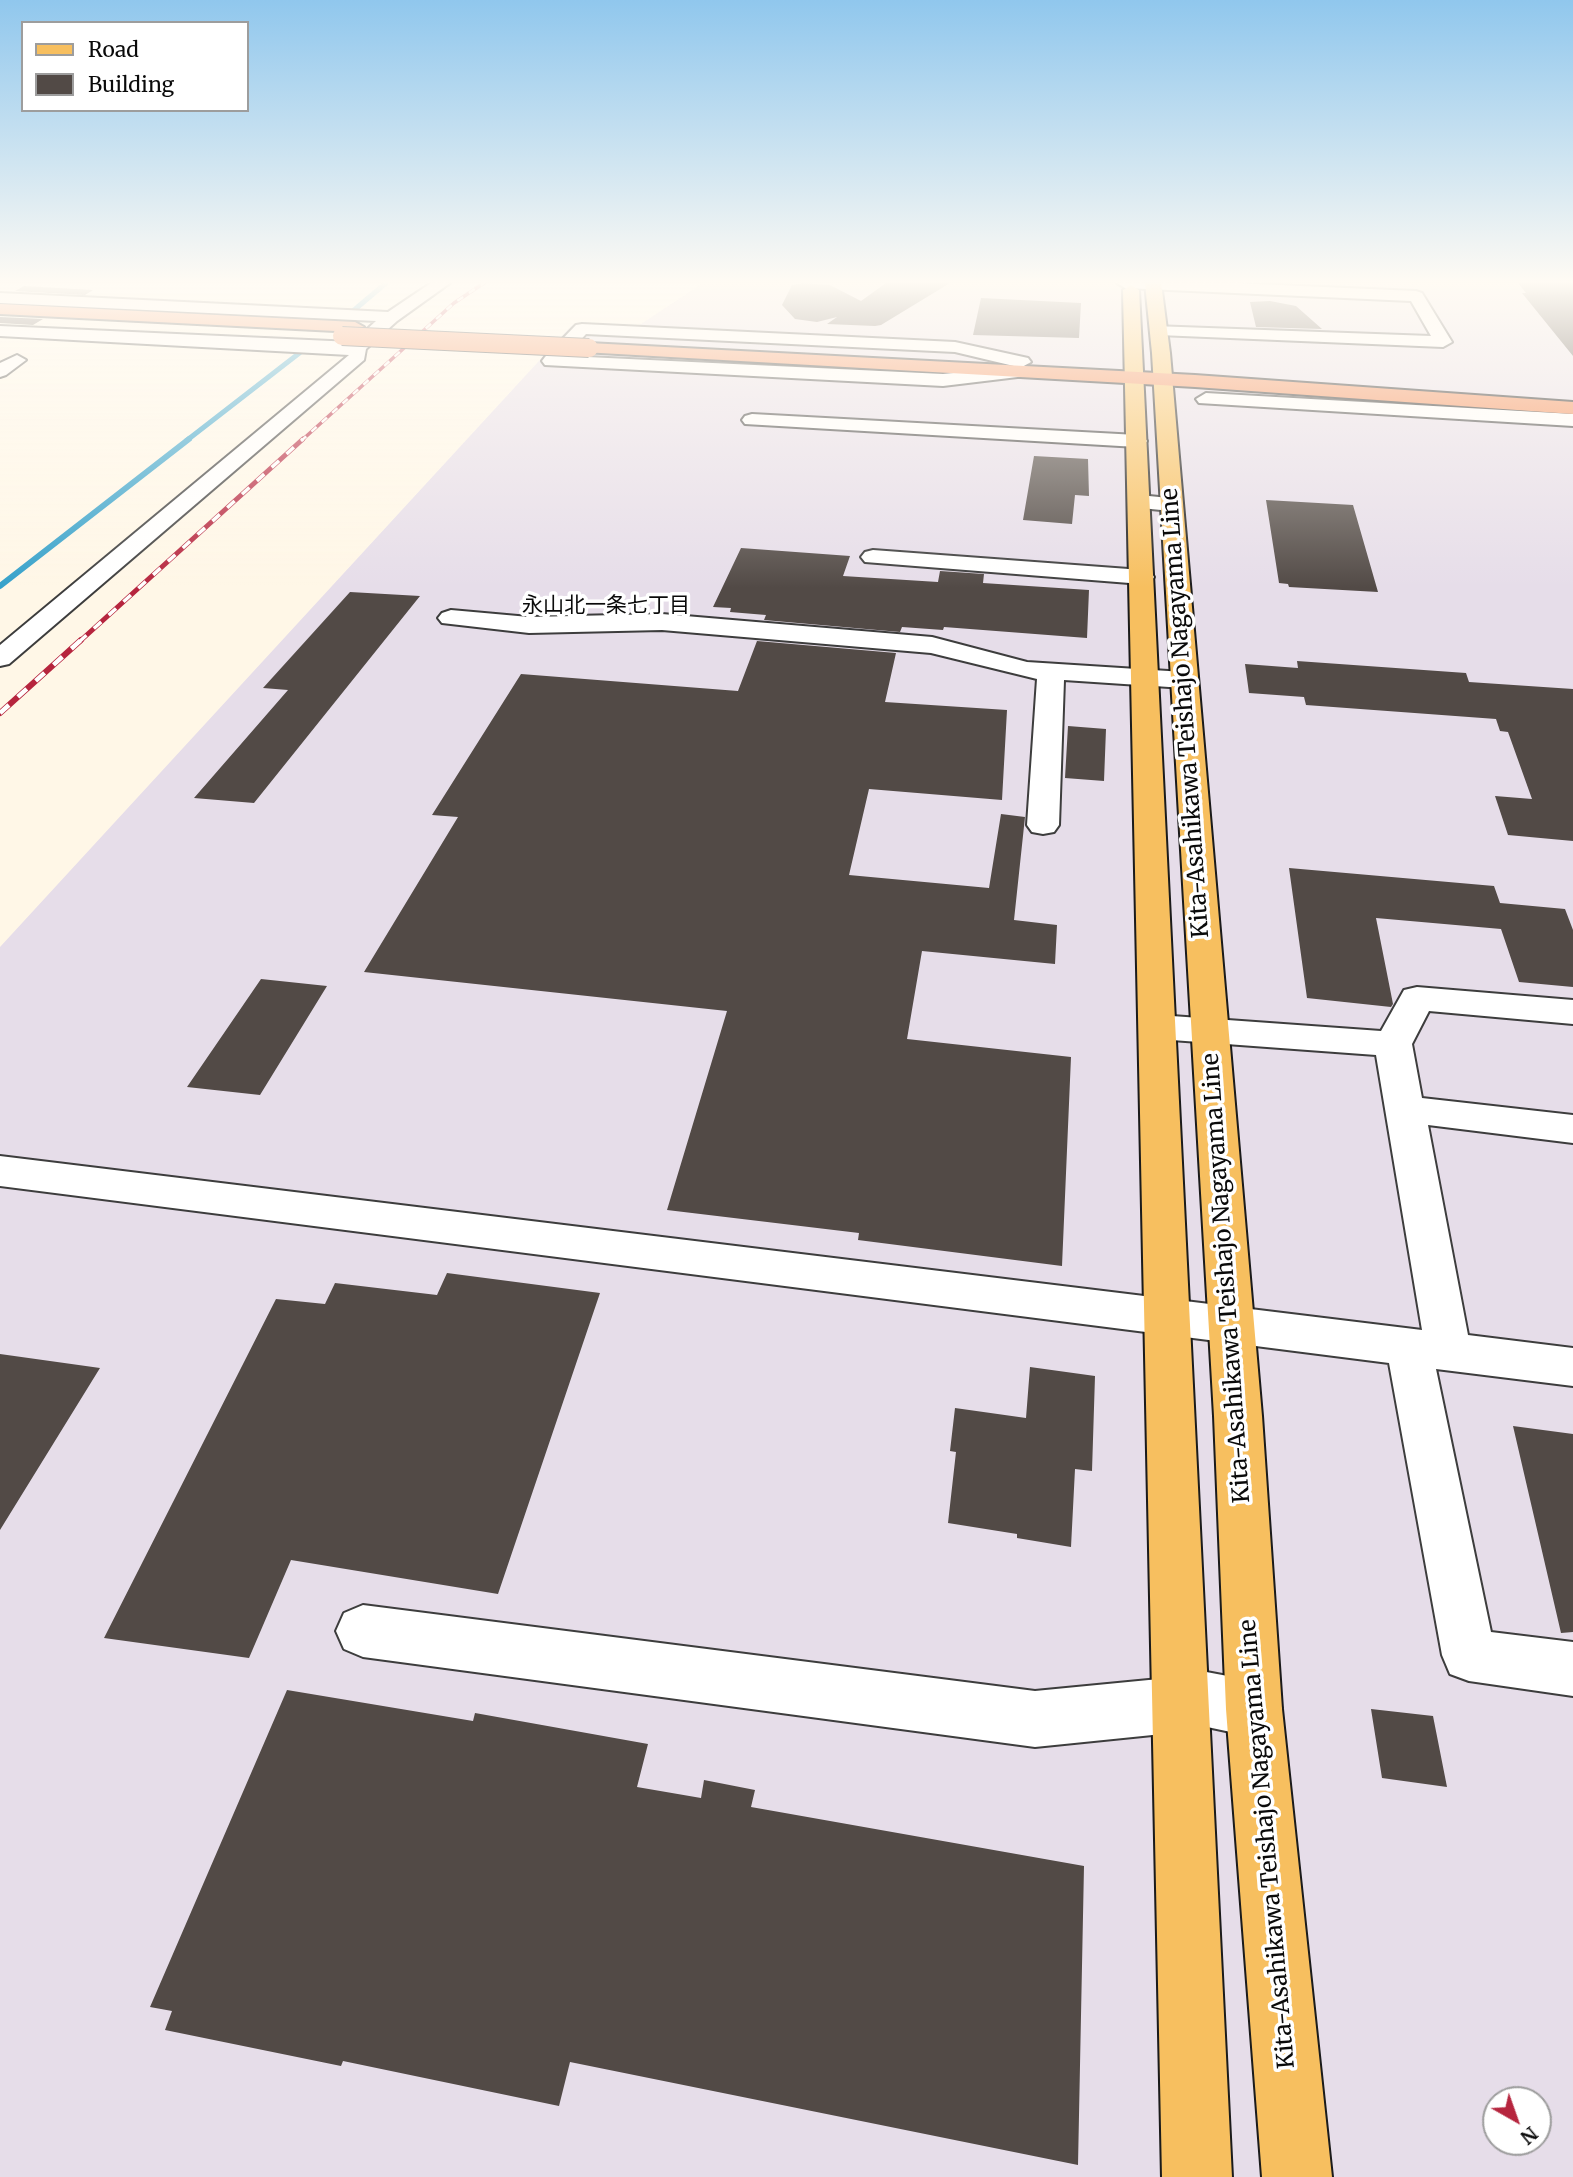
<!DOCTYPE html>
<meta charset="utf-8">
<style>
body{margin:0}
#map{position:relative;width:1573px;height:2177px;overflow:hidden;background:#fff7e7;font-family:Merriweather,serif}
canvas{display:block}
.legend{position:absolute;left:21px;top:21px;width:228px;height:91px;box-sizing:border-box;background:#fff;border:2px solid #9d9d9d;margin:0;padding:9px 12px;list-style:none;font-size:21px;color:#0a0a0a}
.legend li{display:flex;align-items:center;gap:14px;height:35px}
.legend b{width:35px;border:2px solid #9d9d9d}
.north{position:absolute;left:1482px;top:2086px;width:70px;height:70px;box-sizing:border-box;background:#fff;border:2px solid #9d9d9d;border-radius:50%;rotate:140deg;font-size:19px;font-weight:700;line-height:28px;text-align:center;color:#0a0a0a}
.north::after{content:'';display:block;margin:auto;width:24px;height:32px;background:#b6253e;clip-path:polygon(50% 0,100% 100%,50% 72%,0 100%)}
</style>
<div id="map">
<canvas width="1573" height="2177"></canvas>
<ul class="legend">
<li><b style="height:9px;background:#f7bf5f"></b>Road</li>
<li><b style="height:19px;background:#524a46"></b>Building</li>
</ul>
<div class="north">N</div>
</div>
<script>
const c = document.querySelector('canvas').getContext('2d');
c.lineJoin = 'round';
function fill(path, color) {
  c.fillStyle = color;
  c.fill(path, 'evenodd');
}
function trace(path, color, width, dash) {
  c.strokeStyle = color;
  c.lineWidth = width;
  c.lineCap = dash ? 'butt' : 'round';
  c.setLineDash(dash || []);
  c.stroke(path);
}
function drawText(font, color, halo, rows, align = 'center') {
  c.font = font + ' Merriweather,"Noto Sans JP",serif';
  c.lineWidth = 7;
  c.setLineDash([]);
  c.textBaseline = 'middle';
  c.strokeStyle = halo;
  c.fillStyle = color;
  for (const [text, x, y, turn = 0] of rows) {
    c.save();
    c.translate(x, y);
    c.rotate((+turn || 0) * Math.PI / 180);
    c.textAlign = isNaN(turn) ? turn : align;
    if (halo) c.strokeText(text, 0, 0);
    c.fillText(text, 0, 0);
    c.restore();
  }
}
fill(new Path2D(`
 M 703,283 L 1573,283 L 1573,2177 L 0,2177 L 0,947 L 572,325 L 635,328 ZM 1496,2100 L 1538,2100 L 1538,2142 L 1496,2142 Z`), '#e6dde9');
trace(new Path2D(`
 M 353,311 L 386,283
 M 186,441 L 302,351`), '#35a1ca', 5);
trace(new Path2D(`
 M 0,586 L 189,439`), '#35a1ca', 6);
fill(new Path2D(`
 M 803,283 L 830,285 L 861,301 L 886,283 L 950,283 L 881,325 L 875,326 L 827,324 L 837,317 L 817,322 L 795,319 L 782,305 L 792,285 Z
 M 1518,283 L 1573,283 L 1573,356 L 1522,293 L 1526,293 Z
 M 24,286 L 93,290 L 85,295 L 15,291 Z
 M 981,298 L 1081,303 L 1079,338 L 973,335 Z
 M 1270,301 L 1296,306 L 1322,329 L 1256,327 L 1250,302 Z
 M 0,317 L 43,319 L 33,325 L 0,323 Z
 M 1034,456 L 1088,459 L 1089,496 L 1075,495 L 1072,524 L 1023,520 Z
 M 1266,500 L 1353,505 L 1378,592 L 1289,587 L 1288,584 L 1279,583 Z
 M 741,548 L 850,556 L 843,576 L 938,582 L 940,571 L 984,574 L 983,583 L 1089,590 L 1087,638 L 944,627 L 943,630 L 902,627 L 900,632 L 764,620 L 766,615 L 730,612 L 731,608 L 713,607 Z
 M 350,592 L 420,596 L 254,803 L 194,798 L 288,690 L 263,688 Z
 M 757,641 L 896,653 L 885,702 L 1007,710 L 1002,800 L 869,789 L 849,875 L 989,888 L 1001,814 L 1025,817 L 1014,920 L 1057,925 L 1055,964 L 922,951 L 907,1039 L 1071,1057 L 1062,1266 L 858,1240 L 859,1233 L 667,1210 L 727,1011 L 364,972 L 458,817 L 432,815 L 521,674 L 738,691 Z
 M 1297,661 L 1466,673 L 1469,682 L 1573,689 L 1573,841 L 1508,835 L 1495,796 L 1532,799 L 1508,732 L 1500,731 L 1496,719 L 1306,705 L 1304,697 L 1249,693 L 1245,664 L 1298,668 Z
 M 1068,726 L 1106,729 L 1104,781 L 1065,778 Z
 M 1289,868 L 1494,886 L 1500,903 L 1565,909 L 1573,930 L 1573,987 L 1519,982 L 1501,929 L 1376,918 L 1393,1004 L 1391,1007 L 1307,998 Z
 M 261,979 L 327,986 L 260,1095 L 187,1087 Z
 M 447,1273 L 600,1293 L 498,1594 L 291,1560 L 249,1658 L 104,1638 L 276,1299 L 325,1304 L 335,1283 L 437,1295 Z
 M 0,1354 L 100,1368 L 0,1530 Z
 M 1030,1367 L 1095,1376 L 1092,1471 L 1075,1469 L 1071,1547 L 1017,1538 L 1017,1534 L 948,1523 L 956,1452 L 950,1451 L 955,1408 L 1026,1418 Z
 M 1513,1426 L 1573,1434 L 1573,1632 L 1561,1633 Z
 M 287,1690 L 473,1721 L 475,1713 L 648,1744 L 637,1787 L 701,1798 L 704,1780 L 755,1790 L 751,1807 L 1084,1866 L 1078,2165 L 570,2062 L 559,2106 L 343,2061 L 341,2066 L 165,2030 L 172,2011 L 150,2007 Z
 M 1371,1709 L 1433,1716 L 1447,1787 L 1382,1778 Z`), '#524a46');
const minor = new Path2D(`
 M 431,283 L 450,283 L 397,321 L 366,349 L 364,360 L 9,664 L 0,666 L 0,645 L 349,355 L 0,336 L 0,326 L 353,342 L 376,321 L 0,303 L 0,293 L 388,312 Z
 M 1117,283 L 1233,283 L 1416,291 L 1422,293 L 1452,342 L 1443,347 L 1159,335 L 1153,334 L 1150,330 L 1153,326 L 1431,336 L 1411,301 L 1125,288 Z
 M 582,324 L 955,342 L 1028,358 L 1031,362 L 1022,367 L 1028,372 L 1026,376 L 943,386 L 545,365 L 542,361 L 545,357 L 576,325 ZM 586,334 L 955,352 L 1018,367 L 943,374 L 566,356 Z
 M 17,355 L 26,360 L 6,375 L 0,377 L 0,363 Z
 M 1206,393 L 1573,414 L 1573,426 L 1199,403 L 1196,399 Z
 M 752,414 L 1137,435 L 1144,437 L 1147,441 L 1144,445 L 1137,447 L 745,424 L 742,420 L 745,416 Z
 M 1139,495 L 1179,499 L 1182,504 L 1179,509 L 1171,511 L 1131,507 L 1128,502 L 1131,497 Z
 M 873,550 L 1142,570 L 1151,572 L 1154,577 L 1151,582 L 1142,584 L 865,562 L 861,557 L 865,552 Z
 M 451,610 L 529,617 L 662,614 L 932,637 L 1027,662 L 1184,672 L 1194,674 L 1198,680 L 1194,686 L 1184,688 L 1064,680 L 1059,825 L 1054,832 L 1043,834 L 1032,832 L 1027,825 L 1037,679 L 931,653 L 662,630 L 529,633 L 442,623 L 438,618 L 442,613 Z
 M 1417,987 L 1573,1000 L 1573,1024 L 1429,1011 L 1412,1044 L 1422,1098 L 1573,1115 L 1573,1143 L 1428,1125 L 1468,1335 L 1573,1348 L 1573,1386 L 1436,1369 L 1491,1632 L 1573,1642 L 1573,1696 L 1469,1681 L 1450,1674 L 1442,1655 L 1389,1363 L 0,1186 L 0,1156 L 1422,1330 L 1376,1055 L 1158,1039 L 1145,1035 L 1140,1027 L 1145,1019 L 1158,1015 L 1381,1031 L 1404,990 Z
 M 363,1605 L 1035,1691 L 1159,1679 L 1160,1675 L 1180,1667 L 1254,1681 L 1274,1689 L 1282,1709 L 1274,1729 L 1254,1737 L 1198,1725 L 1182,1732 L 1035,1747 L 363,1657 L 344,1649 L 336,1631 L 344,1613 Z`);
const major = new Path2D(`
 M 1145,283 L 1161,283 L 1170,353 L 1262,1416 L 1282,1709 L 1332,2177 L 1262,2177 L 1226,1709 L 1214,1416 L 1152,353 Z
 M 1131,285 L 1139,290 L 1232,2177 L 1162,2177 L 1123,290 Z`);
const highway = new Path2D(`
 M 0,304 L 355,322 L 364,327 L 355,332 L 0,314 Z
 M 589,343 L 1195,375 L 1573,402 L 1573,414 L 1195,387 L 583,352 L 580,348 L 583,344 Z`);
trace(minor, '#3d3d3d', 4);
trace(major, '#1b1b1b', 4);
trace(highway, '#1b1b1b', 4);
fill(minor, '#fff');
fill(major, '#f7bf5f');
fill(highway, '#f28751');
const railFar2 = new Path2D(`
 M 301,441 L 454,303 L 484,283`);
const railFar1 = new Path2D(`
 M 79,642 L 303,439`);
const rail = new Path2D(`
 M 0,713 L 81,640`);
trace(railFar2, '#b6253e', 3.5);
trace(railFar1, '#b6253e', 5);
trace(rail, '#b6253e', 6);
trace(railFar2, '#fff', 2.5, [7]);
trace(railFar1, '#fff', 3.5, [10]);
trace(rail, '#fff', 4.5, [12]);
const highwayBridge = new Path2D(`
 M 342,336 L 589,348`);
trace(highwayBridge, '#1b1b1b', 20, []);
trace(highwayBridge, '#f28751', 18);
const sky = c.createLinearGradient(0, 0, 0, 588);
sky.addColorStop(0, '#90c7ed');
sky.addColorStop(0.48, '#fffbf4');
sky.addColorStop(1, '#fffbf400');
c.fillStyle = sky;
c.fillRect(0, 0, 1573, 588);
drawText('21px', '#0a0a0a', '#fff', [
 ["永山北一条七丁目",606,606]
]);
drawText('23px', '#0a0a0a', '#fff', [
 ["Kita-Asahikawa Teishajo Nagayama Line",1186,713,-94],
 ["Kita-Asahikawa Teishajo Nagayama Line",1227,1278,-94],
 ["Kita-Asahikawa Teishajo Nagayama Line",1268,1844,-95]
]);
</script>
